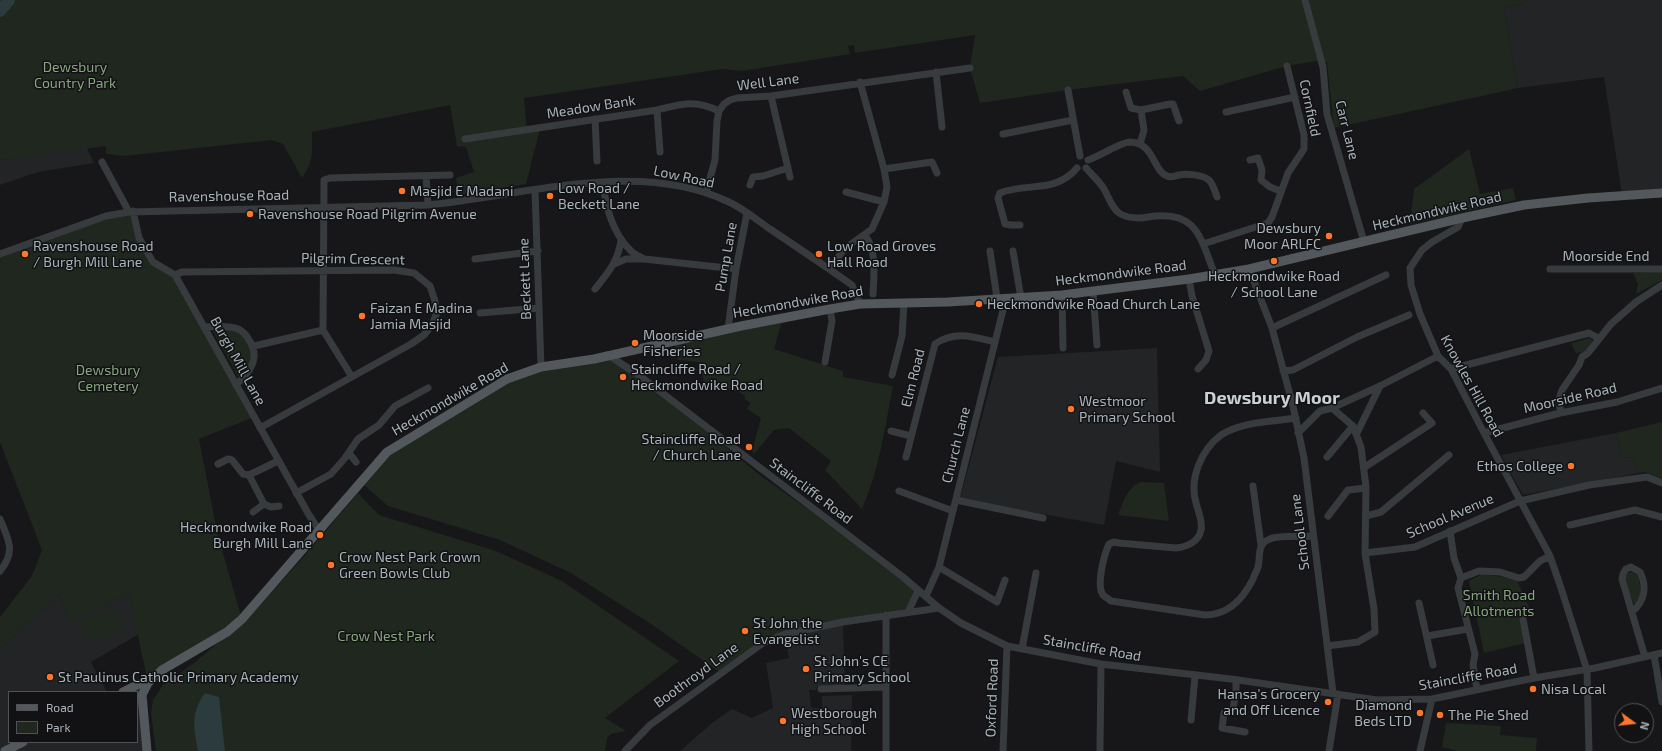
<!DOCTYPE html>
<style>
body{margin:0}
#map{position:relative;width:1662px;height:751px;overflow:hidden;background:#171719;font-family:"Exo 2",sans-serif}
canvas{display:block}
.legend{position:absolute;left:8px;top:691px;width:130px;height:52px;box-sizing:border-box;background:#121214;border:1px solid #4e5256;margin:0;padding:5px 7px;list-style:none;font-size:12px;color:#a8b3ba}
.legend li{display:flex;align-items:center;gap:8px;height:20px}
.legend b{width:20px;border:1px solid #4e5256}
.north{position:absolute;left:1614px;top:703px;width:40px;height:40px;box-sizing:border-box;background:#121214;border:1px solid #4e5256;border-radius:50%;rotate:105deg;font-size:11px;font-weight:700;line-height:16px;text-align:center;color:#a8b3ba}
.north::after{content:'';display:block;margin:auto;width:14px;height:18px;background:#fe762a;clip-path:polygon(50% 0,100% 100%,50% 72%,0 100%)}
</style>
<div id="map">
<canvas width="1662" height="751"></canvas>
<ul class="legend">
<li><b style="height:5px;background:#53585d"></b>Road</li>
<li><b style="height:11px;background:#1f271e"></b>Park</li>
</ul>
<div class="north">N</div>
</div>
<script>
const c = document.querySelector('canvas').getContext('2d');
c.lineJoin = 'round';
function fill(path, color) {
  c.fillStyle = color;
  c.fill(path, 'evenodd');
}
function trace(path, color, width, dash) {
  c.strokeStyle = color;
  c.lineWidth = width;
  c.lineCap = dash ? 'butt' : 'round';
  c.setLineDash(dash || []);
  c.stroke(path);
}
function drawText(font, color, halo, rows, align = 'center') {
  c.font = font + ' "Exo 2",sans-serif';
  c.lineWidth = 3;
  c.setLineDash([]);
  c.textBaseline = 'middle';
  c.strokeStyle = halo;
  c.fillStyle = color;
  for (const [text, x, y, turn = 0] of rows) {
    c.save();
    c.translate(x, y);
    c.rotate((+turn || 0) * Math.PI / 180);
    c.textAlign = isNaN(turn) ? turn : align;
    if (halo) c.strokeText(text, 0, 0);
    c.fillText(text, 0, 0);
    c.restore();
  }
}
fill(new Path2D(`
 M 1528,0 L 1662,0 L 1662,193 L 1622,195 L 1604,77 L 1518,88 L 1504,8 L 1525,3 Z
 M 86,146 L 94,163 L 38,172 L 0,185 L 0,160 Z
 M 1157,348 L 1160,472 L 1116,461 L 1104,525 L 960,499 L 998,357 Z
 M 1616,433 L 1622,458 L 1632,457 L 1639,473 L 1523,495 L 1501,455 Z
 M 129,593 L 139,634 L 91,662 L 107,692 L 9,692 L 9,742 L 137,742 L 137,692 L 123,692 L 148,683 L 142,695 L 147,751 L 0,751 L 0,650 L 59,594 L 70,622 Z
 M 843,622 L 845,686 L 817,687 L 816,690 L 809,690 L 811,708 L 822,708 L 822,696 L 852,695 L 851,751 L 680,751 L 712,723 L 732,709 L 752,718 L 773,708 L 766,663 L 789,658 L 785,634 Z`), '#232426');
fill(new Path2D(`
 M 0,0 L 1528,0 L 1526,3 L 1504,8 L 1518,88 L 1334,128 L 1327,62 L 1316,61 L 1287,66 L 1200,91 L 1183,76 L 1068,90 L 980,103 L 970,68 L 975,35 L 855,53 L 854,45 L 848,46 L 850,54 L 742,71 L 722,69 L 524,98 L 527,131 L 540,129 L 526,184 L 458,195 L 456,178 L 474,172 L 466,147 L 457,146 L 450,105 L 312,132 C 312,152 314,162 302,178 L 283,144 L 272,140 L 124,156 L 106,154 L 106,146 L 0,160 Z
 M 1469,149 L 1480,194 L 1513,188 L 1516,200 L 1410,224 L 1414,189 Z
 M 129,212 L 139,238 L 153,262 L 175,275 L 254,417 L 199,439 L 218,536 L 242,619 L 148,683 L 129,593 L 70,623 L 59,594 L 0,650 L 0,617 L 32,576 L 42,550 L 0,442 L 0,254 Z
 M 1662,272 L 1662,280 L 1636,294 L 1638,284 L 1633,273 Z
 M 783,318 L 774,349 L 843,371 L 843,377 L 893,386 C 885,428 879,470 862,509 L 825,470 L 831,461 L 789,428 L 774,430 L 754,454 L 752,451 L 761,418 L 747,409 L 750,403 L 745,399 L 745,396 L 739,392 L 720,388 L 704,382 L 698,362 L 678,360 L 674,341 Z
 M 227,329 C 241,332 255,343 252,360 C 250,367 243,372 239,378 L 213,331 Z
 M 1589,338 L 1592,340 L 1592,344 C 1587,350 1583,353 1576,353 L 1572,345 L 1572,343 Z
 M 608,355 L 640,376 L 761,476 L 903,577 L 918,591 L 908,612 L 846,621 L 763,643 L 721,673 L 651,624 L 571,573 L 500,540 L 388,506 L 364,485 L 387,452 L 507,379 Z
 M 1662,422 L 1662,479 L 1645,472 L 1639,473 L 1632,457 L 1622,458 L 1616,433 Z
 M 1140,482 L 1164,483 L 1169,521 L 1118,515 C 1123,501 1127,489 1140,482 Z
 M 358,493 L 379,515 L 496,551 L 562,581 L 679,661 L 605,718 L 626,731 L 611,734 L 607,738 L 605,751 L 156,751 L 151,714 L 153,700 L 163,685 L 194,663 L 251,615 L 300,561 Z
 M 1632,572 L 1639,576 L 1641,598 L 1636,605 L 1633,602 L 1624,578 L 1628,573 Z
 M 1482,574 L 1516,579 L 1533,615 L 1520,618 L 1525,643 L 1484,653 L 1469,581 Z
 M 113,607 L 124,629 L 91,644 L 81,623 Z
 M 1446,723 L 1501,726 L 1500,735 L 1537,738 L 1536,751 L 1457,751 L 1442,747 Z`), '#1f271e');
fill(new Path2D(`
 M 205,693 L 219,697 L 225,751 L 198,751 C 194,728 190,714 205,693 Z`), '#2c3b3e');
trace(new Path2D(`
 M 0,11 L 9,0`), '#2c3b3e', 12);
trace(new Path2D(`
 M 1305,0 L 1323,67 L 1327,114 L 1364,242
 M 936,72 L 942,127
 M 1068,90 L 1080,156
 M 1126,92 L 1131,108 L 1141,110 L 1170,104 L 1173,104 L 1179,121
 M 771,96 L 790,177
 M 657,110 L 660,152
 M 1226,112 L 1295,97
 M 595,119 L 597,161
 M 1003,134 L 1073,120
 M 465,139 L 657,110 C 681,104 695,99 719,111
 M 1140,144 L 1144,130 L 1141,110
 M 1088,160 C 1100,156 1121,142 1130,142 C 1155,143 1152,170 1167,176 C 1171,178 1175,176 1179,175 C 1186,173 1203,175 1209,180 C 1213,184 1215,191 1217,197
 M 1250,160 L 1258,158 L 1262,170 L 1261,180 L 1270,187 L 1280,191
 M 102,162 L 129,212
 M 1086,168 C 1092,175 1100,182 1104,189 C 1109,197 1111,207 1119,213 C 1126,218 1139,219 1148,217 C 1197,209 1200,237 1215,275
 M 884,169 L 932,162 L 937,173
 M 426,176 L 428,205
 M 603,182 C 605,206 613,234 631,251 C 634,254 640,257 644,259 L 736,269
 M 750,185 L 753,177 L 763,176 L 788,168
 M 535,190 L 541,367
 M 846,192 L 884,202
 M 706,193 L 715,160 L 717,121 L 719,111 L 724,104 L 730,100 L 737,98 L 771,96 L 970,68
 M 133,211 L 139,238 L 153,262 L 175,275 L 309,515 L 319,530
 M 1462,218 L 1458,227 L 1432,242 L 1422,250 L 1410,268 L 1411,285 L 1420,314 L 1438,356 L 1451,369 L 1484,433 L 1550,556 L 1561,588 L 1587,670 L 1589,751
 M 1020,225 L 1011,225 L 1005,224 L 998,198 L 1000,193 C 1028,182 1055,194 1077,168
 M 865,235 C 877,251 874,275 873,294
 M 1203,244 L 1268,223 L 1272,217 L 1288,173 L 1304,149 L 1304,135 L 1287,66
 M 990,251 L 997,298
 M 1013,251 L 1021,298
 M 0,254 L 106,216 L 129,212 L 428,205 C 524,196 638,158 729,202 C 744,209 757,220 770,229 C 797,247 825,266 852,285 L 860,304
 M 475,259 L 538,251
 M 614,264 L 626,259 L 644,259
 M 830,269 L 844,249 L 872,229 L 884,202 L 887,187 L 884,169 L 860,82
 M 1249,269 L 1272,328 L 1293,406 L 1304,458 L 1333,693
 M 1550,269 L 1662,269
 M 175,275 L 182,272 L 394,270 L 414,273 L 430,286 L 435,301 L 436,315 L 432,325 L 424,335 L 411,344 L 260,428
 M 1189,279 L 1192,296 L 1209,351 L 1206,360 L 1198,369
 M 595,289 C 608,273 619,260 621,239
 M 1093,292 L 1097,345
 M 1062,295 L 1063,348
 M 480,313 L 539,308
 M 204,327 C 214,327 228,325 238,329 C 242,331 247,336 249,340 C 261,358 250,372 236,385
 M 1272,328 L 1386,275
 M 728,329 L 736,269 L 747,213
 M 254,346 L 323,330
 M 608,355 L 640,376 L 903,577 L 939,608 L 961,623 L 1007,646 L 1101,664 L 1231,679 L 1377,700 L 1432,699 L 1534,678 L 1595,668 L 1662,653
 M 825,362 L 832,321 L 830,309
 M 1451,369 L 1589,333 L 1598,338
 M 1283,371 L 1293,370 L 1357,337 L 1409,315
 M 892,375 L 902,336 L 904,303
 M 352,377 L 323,330 L 324,180 L 330,178 L 450,175
 M 1560,413 L 1560,396 L 1562,390 L 1579,365 L 1582,357 L 1588,353 L 1611,324 L 1636,302 L 1662,285
 M 1296,418 C 1271,422 1243,421 1221,435 C 1201,450 1189,479 1196,503 C 1198,511 1203,522 1201,530 C 1199,542 1186,547 1176,548 L 1119,543 L 1114,542 L 1109,544 C 1104,555 1096,585 1103,595 C 1105,597 1109,599 1111,601 L 1205,615 C 1228,615 1243,599 1253,579 C 1254,575 1257,571 1258,567 C 1261,556 1256,544 1270,539 C 1278,535 1303,537 1313,536
 M 891,431 L 911,436
 M 1298,433 L 1320,411 L 1332,408 L 1380,386 L 1438,356
 M 1357,433 L 1380,386
 M 1484,433 L 1560,413 L 1617,402 L 1662,388
 M 349,453 L 356,462
 M 906,457 L 935,344 C 955,330 974,337 995,342
 M 1327,457 L 1353,426
 M 278,461 L 249,475 L 264,504 L 271,507 L 279,506
 M 218,464 L 228,459 L 232,460 L 243,474 L 249,475
 M 1365,467 L 1432,423 L 1423,413
 M 1253,486 L 1261,545
 M 899,491 L 953,511
 M 296,493 L 331,474 L 345,458 L 358,439 L 379,425 L 395,406 L 428,388
 M 956,500 L 1043,518
 M 253,512 L 264,504
 M 1328,516 L 1348,490 L 1366,488
 M 1366,516 L 1381,512 L 1449,455
 M 0,519 C 9,541 16,551 0,571
 M 1570,525 L 1635,510 L 1662,517
 M 1450,531 L 1454,558 L 1461,578 L 1458,588 L 1475,654 L 1473,665 L 1477,690
 M 1365,553 L 1415,547 L 1520,501 L 1589,485 L 1647,477 L 1662,483
 M 939,567 L 997,602 L 1005,580
 M 1461,578 L 1479,571 L 1500,572 L 1519,578 L 1524,577 L 1540,561 L 1550,556
 M 926,596 L 939,567 L 1006,298
 M 1419,603 L 1433,665
 M 1633,611 C 1645,601 1647,586 1640,572 L 1631,567 L 1626,569 L 1623,574 L 1622,579 L 1645,657
 M 908,612 L 918,591
 M 1523,619 L 1534,678
 M 1427,636 L 1468,629
 M 1327,646 L 1358,642 L 1375,632 L 1374,609 L 1365,553 L 1366,487 L 1361,447 L 1353,426 L 1332,408
 M 1022,649 L 1036,573
 M 1654,655 L 1662,702
 M 1236,680 L 1236,692 L 1233,709 L 1224,713 L 1222,728 L 1245,732
 M 821,689 L 886,687
 M 1191,720 L 1195,676
 M 625,751 L 650,725 L 763,643 L 785,634 L 843,622 L 939,608
 M 886,751 L 886,615
 M 1003,751 L 1007,646
 M 1100,751 L 1101,664
 M 1329,751 L 1338,694
 M 1420,751 L 1432,699`), '#373b3e', 7);
trace(new Path2D(`
 M 123,692 L 139,684 L 148,683
 M 5,751 L 23,742
 M 147,751 L 142,695 L 148,683 L 162,670 L 227,632 L 242,619 L 387,452 L 507,379 L 541,367 L 594,359 L 741,326 L 830,309 L 860,304 L 948,302 L 1062,295 L 1189,279 L 1249,269 L 1462,218 L 1524,205 L 1588,198 L 1662,193`), '#53585d', 9);
for (const [x, y, r, color] of [
 [402,191,4,"#fe762a"],
 [550,196,4,"#fe762a"],
 [250,214,4,"#fe762a"],
 [1329,236,4,"#fe762a"],
 [25,254,4,"#fe762a"],
 [819,254,4,"#fe762a"],
 [1274,261,4,"#fe762a"],
 [979,304,4,"#fe762a"],
 [362,316,4,"#fe762a"],
 [635,343,4,"#fe762a"],
 [623,377,4,"#fe762a"],
 [1071,409,4,"#fe762a"],
 [749,447,4,"#fe762a"],
 [1571,466,4,"#fe762a"],
 [320,535,4,"#fe762a"],
 [331,565,4,"#fe762a"],
 [745,631,4,"#fe762a"],
 [806,669,4,"#fe762a"],
 [50,677,4,"#fe762a"],
 [1533,689,4,"#fe762a"],
 [1328,702,4,"#fe762a"],
 [1420,713,4,"#fe762a"],
 [1440,715,4,"#fe762a"],
 [783,721,4,"#fe762a"]
]) {
  const dot = new Path2D();
  dot.arc(x, y, r, 0, 2 * Math.PI);
  c.fillStyle = color;
  c.fill(dot);
  trace(dot, '#121214', 1.5);
}
drawText('14px', '#87a67e', '#121214', [
 ["Dewsbury",75,67],
 ["Country Park",75,83],
 ["Dewsbury",108,370],
 ["Cemetery",108,386],
 ["Smith Road",1499,595],
 ["Allotments",1499,611],
 ["Crow Nest Park",386,636]
]);
drawText('14px', '#a8b3ba', '#121214', [
 ["Well Lane",768,82,-7],
 ["Meadow Bank",591,107,-9],
 ["Cornfield",1310,108,78],
 ["Carr Lane",1347,130,76],
 ["Low Road",684,177,12],
 ["Ravenshouse Road",229,196,-1],
 ["Heckmondwike Road",1437,211,-13],
 ["Moorside End",1606,256],
 ["Pump Lane",726,257,-80],
 ["Pilgrim Crescent",353,259,1],
 ["Heckmondwike Road",1121,273,-7],
 ["Beckett Lane",525,279,-92],
 ["Heckmondwike Road",798,302,-10],
 ["Burgh Mill Lane",238,361,61],
 ["Elm Road",913,378,-76],
 ["Knowles Hill Road",1472,386,61],
 ["Moorside Road",1570,398,-13],
 ["Heckmondwike Road",450,399,-30],
 ["Church Lane",956,445,-76],
 ["Staincliffe Road",811,491,37],
 ["School Avenue",1450,516,-23],
 ["School Lane",1300,532,-97],
 ["Staincliffe Road",1092,648,10],
 ["Boothroyd Lane",696,675,-36],
 ["Staincliffe Road",1468,677,-10],
 ["Oxford Road",992,698,-88]
]);
drawText('14px', '#a8b3ba', '#121214', [
 ["Low Road /",558,188],
 ["Beckett Lane",558,204],
 ["Masjid E Madani",410,191],
 ["Ravenshouse Road Pilgrim Avenue",258,214],
 ["Dewsbury",1321,228,"right"],
 ["Moor ARLFC",1321,244,"right"],
 ["Ravenshouse Road",33,246],
 ["/ Burgh Mill Lane",33,262],
 ["Low Road Groves",827,246],
 ["Hall Road",827,262],
 ["Heckmondwike Road",1274,276,"center"],
 ["/ School Lane",1274,292,"center"],
 ["Heckmondwike Road Church Lane",987,304],
 ["Faizan E Madina",370,308],
 ["Jamia Masjid",370,324],
 ["Moorside",643,335],
 ["Fisheries",643,351],
 ["Staincliffe Road /",631,369],
 ["Heckmondwike Road",631,385],
 ["Westmoor",1079,401],
 ["Primary School",1079,417],
 ["Staincliffe Road",741,439,"right"],
 ["/ Church Lane",741,455,"right"],
 ["Ethos College",1563,466,"right"],
 ["Heckmondwike Road",312,527,"right"],
 ["Burgh Mill Lane",312,543,"right"],
 ["Crow Nest Park Crown",339,557],
 ["Green Bowls Club",339,573],
 ["St John the",753,623],
 ["Evangelist",753,639],
 ["St John's CE",814,661],
 ["Primary School",814,677],
 ["St Paulinus Catholic Primary Academy",58,677],
 ["Nisa Local",1541,689],
 ["Hansa's Grocery",1320,694,"right"],
 ["and Off Licence",1320,710,"right"],
 ["Diamond",1412,705,"right"],
 ["Beds LTD",1412,721,"right"],
 ["Westborough",791,713],
 ["High School",791,729],
 ["The Pie Shed",1448,715]
], 'left');
drawText('bold 18px', '#c9d0d5', '#121214', [
 ["Dewsbury Moor",1272,398]
]);
</script>
